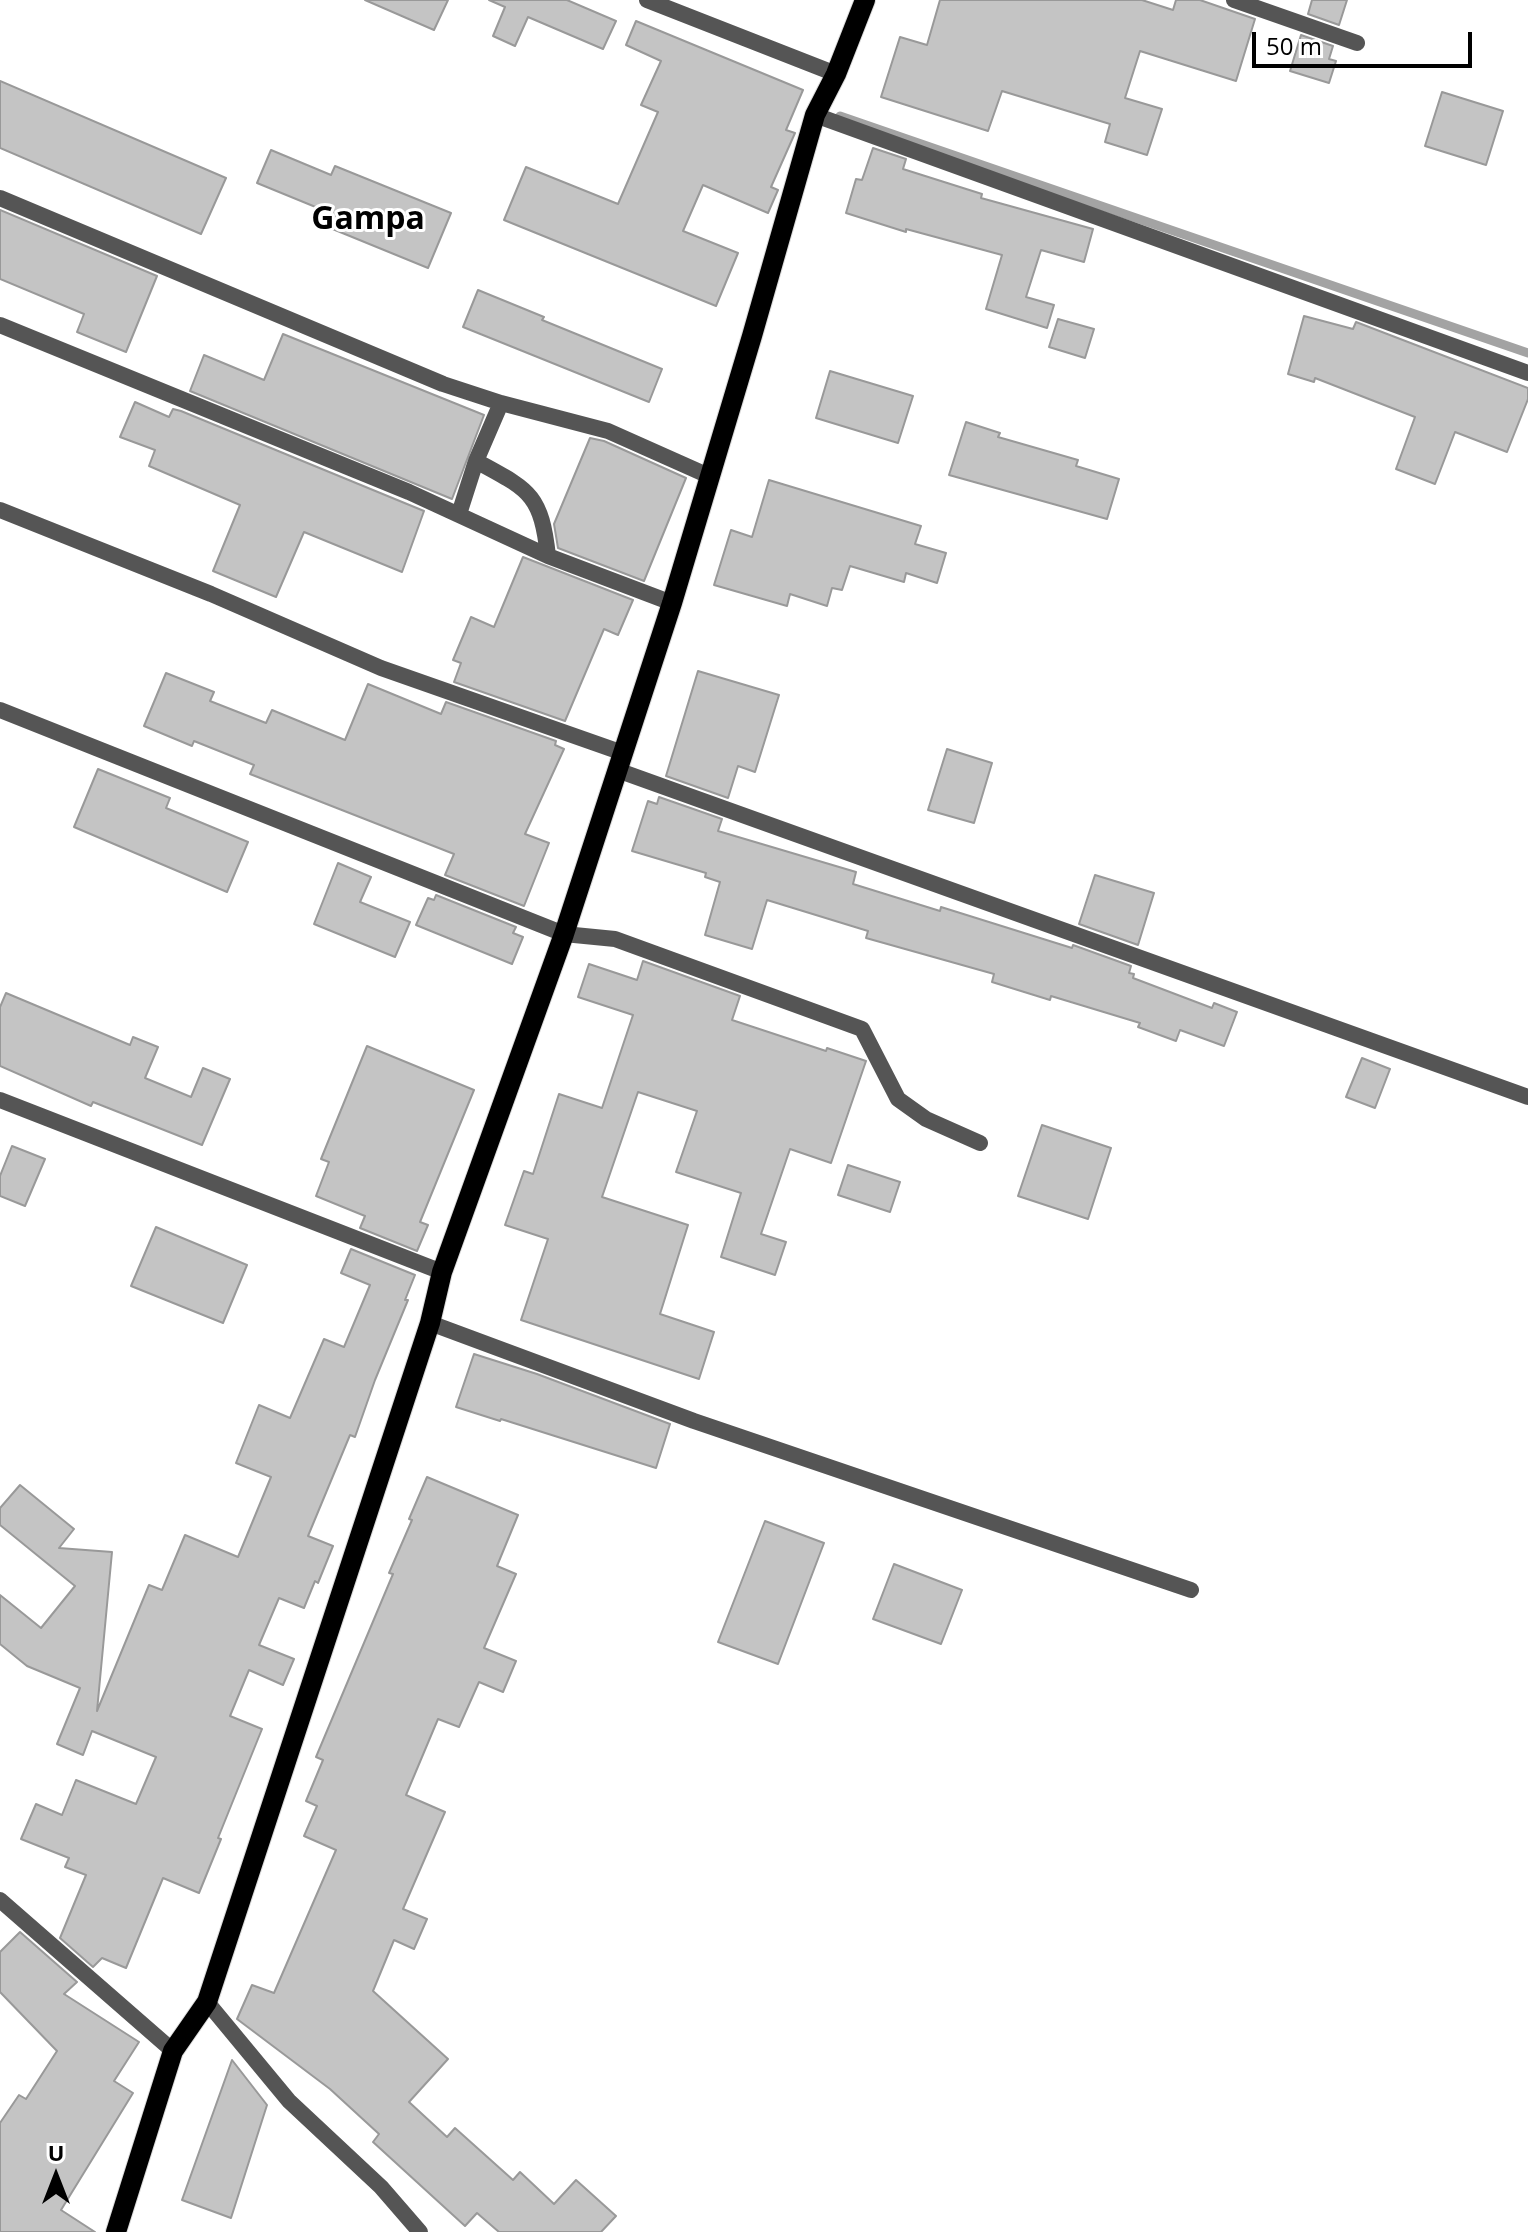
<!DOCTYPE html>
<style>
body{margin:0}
#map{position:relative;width:1528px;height:2232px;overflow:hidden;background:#fff;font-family:"Open Sans",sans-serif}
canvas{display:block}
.north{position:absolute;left:16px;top:2136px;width:80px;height:80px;-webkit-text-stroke:6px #fff;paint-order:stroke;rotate:0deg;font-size:22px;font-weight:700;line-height:32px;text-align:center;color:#000}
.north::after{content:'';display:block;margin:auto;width:28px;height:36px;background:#000;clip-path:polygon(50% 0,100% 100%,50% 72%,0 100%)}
.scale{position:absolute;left:1252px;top:32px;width:220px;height:36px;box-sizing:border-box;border:4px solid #000;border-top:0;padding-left:10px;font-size:24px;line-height:28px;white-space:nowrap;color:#000;-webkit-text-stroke:6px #fff;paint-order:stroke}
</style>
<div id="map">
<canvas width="1528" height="2232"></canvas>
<div class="north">U</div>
<div class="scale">50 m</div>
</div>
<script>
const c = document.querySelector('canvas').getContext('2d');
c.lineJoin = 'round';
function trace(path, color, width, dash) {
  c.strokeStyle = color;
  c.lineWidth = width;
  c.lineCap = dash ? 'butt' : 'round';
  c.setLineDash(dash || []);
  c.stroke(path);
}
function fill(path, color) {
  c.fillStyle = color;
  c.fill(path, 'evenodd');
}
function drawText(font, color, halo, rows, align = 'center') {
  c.font = font + ' "Open Sans",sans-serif';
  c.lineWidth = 6;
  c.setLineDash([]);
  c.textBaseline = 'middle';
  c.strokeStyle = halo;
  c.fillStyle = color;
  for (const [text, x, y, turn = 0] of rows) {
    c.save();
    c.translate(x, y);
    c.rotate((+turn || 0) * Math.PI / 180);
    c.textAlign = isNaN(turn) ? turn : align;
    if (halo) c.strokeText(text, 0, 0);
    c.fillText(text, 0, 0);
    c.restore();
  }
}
trace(new Path2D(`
 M 840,116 L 1528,353`), '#a3a3a3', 9);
const building = new Path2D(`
 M 365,0 L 448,0 L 434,30 Z
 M 489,0 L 567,0 L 616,21 L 603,49 L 528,17 L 515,46 L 493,36 L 505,7 Z
 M 940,0 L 1142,0 L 1173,10 L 1176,0 L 1200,0 L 1255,19 L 1236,81 L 1140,51 L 1125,98 L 1162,109 L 1147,155 L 1105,142 L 1110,124 L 1002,91 L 988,131 L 881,97 L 900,37 L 927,45 Z
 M 1312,0 L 1347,0 L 1339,25 L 1308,14 Z
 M 636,21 L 803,90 L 786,130 L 795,133 L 771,187 L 778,190 L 768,213 L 703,185 L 683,231 L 738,253 L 716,306 L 504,220 L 526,167 L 618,204 L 658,112 L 641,105 L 661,61 L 626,45 Z
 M 1301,35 L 1333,46 L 1329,59 L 1336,61 L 1329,83 L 1290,71 Z
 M 0,81 L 226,178 L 201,234 L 0,148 Z
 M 1442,92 L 1503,111 L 1486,165 L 1425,146 Z
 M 873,148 L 906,159 L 903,169 L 982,194 L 981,198 L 1093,229 L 1084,262 L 1041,250 L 1026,297 L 1054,305 L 1047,328 L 986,309 L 1002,255 L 906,229 L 906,232 L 846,213 L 856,179 L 862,180 Z
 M 271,150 L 331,175 L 335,166 L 451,213 L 428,268 L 313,221 L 318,208 L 257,183 Z
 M 0,210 L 157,276 L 126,352 L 77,332 L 84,314 L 0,279 Z
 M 478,290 L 544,317 L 542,320 L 662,369 L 649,402 L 463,327 Z
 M 1304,316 L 1353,329 L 1356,322 L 1528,388 L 1528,399 L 1507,452 L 1455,432 L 1435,484 L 1396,469 L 1415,417 L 1315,378 L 1314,382 L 1288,374 Z
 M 1058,319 L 1094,329 L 1085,358 L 1049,347 Z
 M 283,334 L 484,415 L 452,499 L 190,391 L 204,355 L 264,380 Z
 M 830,371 L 913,396 L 898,443 L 816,418 Z
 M 135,402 L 169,417 L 173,409 L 181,411 L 424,511 L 402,572 L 304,532 L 276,597 L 213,571 L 240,505 L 149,466 L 155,450 L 120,437 Z
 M 966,422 L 1000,433 L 998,437 L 1078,460 L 1076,466 L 1119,479 L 1107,519 L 949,475 Z
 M 590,438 L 604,441 L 686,478 L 644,581 L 558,548 L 554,524 Z
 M 769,480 L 921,526 L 915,544 L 946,553 L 937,583 L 906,573 L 904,582 L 850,566 L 842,590 L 832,588 L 827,606 L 790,594 L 787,606 L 714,585 L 731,530 L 752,537 Z
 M 523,557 L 633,600 L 618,635 L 604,629 L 565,721 L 454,682 L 461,663 L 453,660 L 471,617 L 494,627 Z
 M 698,671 L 779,695 L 755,772 L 738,766 L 728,798 L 666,776 Z
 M 166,673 L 214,692 L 210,701 L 266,723 L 272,710 L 345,740 L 368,684 L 441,714 L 446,702 L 556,741 L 555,745 L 564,749 L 525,834 L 549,843 L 524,906 L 445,875 L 454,854 L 250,774 L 254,765 L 194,741 L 192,746 L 144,726 Z
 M 947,749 L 992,763 L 974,823 L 928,810 Z
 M 98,769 L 170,798 L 166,808 L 248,842 L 227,892 L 74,827 Z
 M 659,797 L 722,819 L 718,831 L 856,872 L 853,884 L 940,911 L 941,907 L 1072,948 L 1073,945 L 1131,966 L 1129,973 L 1134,974 L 1133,978 L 1212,1008 L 1214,1003 L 1237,1012 L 1224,1046 L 1180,1030 L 1176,1041 L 1138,1027 L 1140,1023 L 1051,996 L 1050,1000 L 992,982 L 994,974 L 866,938 L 868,931 L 767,900 L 752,949 L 705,935 L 720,882 L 705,877 L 706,873 L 632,851 L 648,801 L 657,804 Z
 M 338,863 L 371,877 L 360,902 L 410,922 L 395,957 L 314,924 Z
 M 1095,875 L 1154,893 L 1138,945 L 1079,924 Z
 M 436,895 L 516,927 L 513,933 L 523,937 L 512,964 L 416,925 L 428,898 L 434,900 Z
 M 643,961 L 740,996 L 732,1020 L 826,1051 L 827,1048 L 866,1061 L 831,1163 L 790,1149 L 761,1234 L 786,1242 L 775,1275 L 721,1257 L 741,1193 L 676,1172 L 697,1111 L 638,1092 L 602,1197 L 688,1225 L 660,1314 L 714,1332 L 699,1379 L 521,1320 L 548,1239 L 505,1225 L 524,1171 L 533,1174 L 559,1094 L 602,1108 L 633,1015 L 578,997 L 589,964 L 637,980 Z
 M 6,993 L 130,1045 L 133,1037 L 158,1047 L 145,1078 L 191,1097 L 203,1068 L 230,1079 L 202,1145 L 93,1102 L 91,1106 L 0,1066 L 0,1007 Z
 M 367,1046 L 474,1090 L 420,1222 L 428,1225 L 417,1251 L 360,1228 L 365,1216 L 316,1196 L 329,1162 L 321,1159 Z
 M 1362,1058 L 1390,1069 L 1375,1108 L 1346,1097 Z
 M 1042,1125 L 1111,1148 L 1088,1219 L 1018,1196 Z
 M 12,1146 L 45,1159 L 25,1206 L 0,1196 L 0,1176 Z
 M 848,1165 L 900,1182 L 890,1212 L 838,1195 Z
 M 156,1227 L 247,1265 L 223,1323 L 131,1286 Z
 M 351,1249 L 415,1275 L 405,1300 L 408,1300 L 375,1380 L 355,1437 L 350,1435 L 308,1536 L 333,1546 L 318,1583 L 315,1581 L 304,1608 L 279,1598 L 259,1645 L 294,1659 L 283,1685 L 249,1670 L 230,1716 L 262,1729 L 218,1838 L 221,1839 L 199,1893 L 163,1878 L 126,1968 L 102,1958 L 93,1967 L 60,1938 L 86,1875 L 65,1867 L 69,1858 L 21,1839 L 36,1804 L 62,1815 L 76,1780 L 136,1804 L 156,1757 L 92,1731 L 83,1755 L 57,1744 L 80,1688 L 27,1666 L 0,1644 L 0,1595 L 41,1628 L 75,1586 L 0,1525 L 0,1508 L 20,1485 L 74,1529 L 59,1548 L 112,1552 L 97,1711 L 149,1585 L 162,1590 L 185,1535 L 238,1557 L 271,1477 L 236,1463 L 259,1405 L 290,1418 L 324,1339 L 344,1347 L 370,1285 L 341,1273 Z
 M 474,1354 L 537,1374 L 670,1424 L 656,1468 L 501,1419 L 500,1421 L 456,1407 Z
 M 427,1477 L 518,1515 L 497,1566 L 516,1574 L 484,1648 L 516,1661 L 503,1692 L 479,1682 L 459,1727 L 438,1719 L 406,1795 L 445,1812 L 403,1909 L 427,1919 L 414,1949 L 394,1940 L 373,1991 L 448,2059 L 409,2102 L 447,2137 L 455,2128 L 513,2180 L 520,2172 L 554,2204 L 576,2180 L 616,2216 L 601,2232 L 499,2232 L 477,2213 L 465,2226 L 373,2142 L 379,2134 L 330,2089 L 237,2019 L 252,1985 L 274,1993 L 336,1850 L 304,1836 L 317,1806 L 306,1801 L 323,1760 L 316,1757 L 393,1574 L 389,1573 L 412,1520 L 409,1519 Z
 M 765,1521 L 824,1543 L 778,1664 L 718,1642 Z
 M 894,1564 L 962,1590 L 941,1644 L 873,1619 Z
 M 20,1932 L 77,1982 L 64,1994 L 139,2042 L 114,2081 L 133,2093 L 61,2210 L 95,2232 L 0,2232 L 0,2123 L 19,2095 L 26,2099 L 57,2051 L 0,1992 L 0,1952 Z
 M 232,2060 L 267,2105 L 231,2218 L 182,2200 Z`);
fill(building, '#c4c4c4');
trace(building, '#999', 2);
const primary = new Path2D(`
 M 116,2232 L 173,2051 L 207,2002 L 430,1323 L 442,1272 L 564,934 L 672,603 L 752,336 L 815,115 L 836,74 L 865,0`);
trace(primary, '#dbdbdb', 22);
trace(new Path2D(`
 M 647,0 L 836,74
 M 1234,0 L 1357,43
 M 815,115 L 1528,373
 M 0,198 L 443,384 L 501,403 L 476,461 L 459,514
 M 0,325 L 409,492 L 548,556 L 672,603
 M 501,403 L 608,431 L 709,476
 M 476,461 C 529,490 541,493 548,556
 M 0,510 L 211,594 L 381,668 L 623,753
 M 0,710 L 564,934 L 615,939 L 862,1029 L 898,1099 L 926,1119 L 980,1143
 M 617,770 L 1528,1097
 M 0,1100 L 442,1272
 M 430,1323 L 694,1421 L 1191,1590
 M 0,1900 L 173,2051
 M 207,2002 L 289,2101 L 381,2187 L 420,2232`), '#555', 16);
trace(primary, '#000', 20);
drawText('bold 32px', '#000', '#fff', [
 ["Gampa",368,220]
]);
</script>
